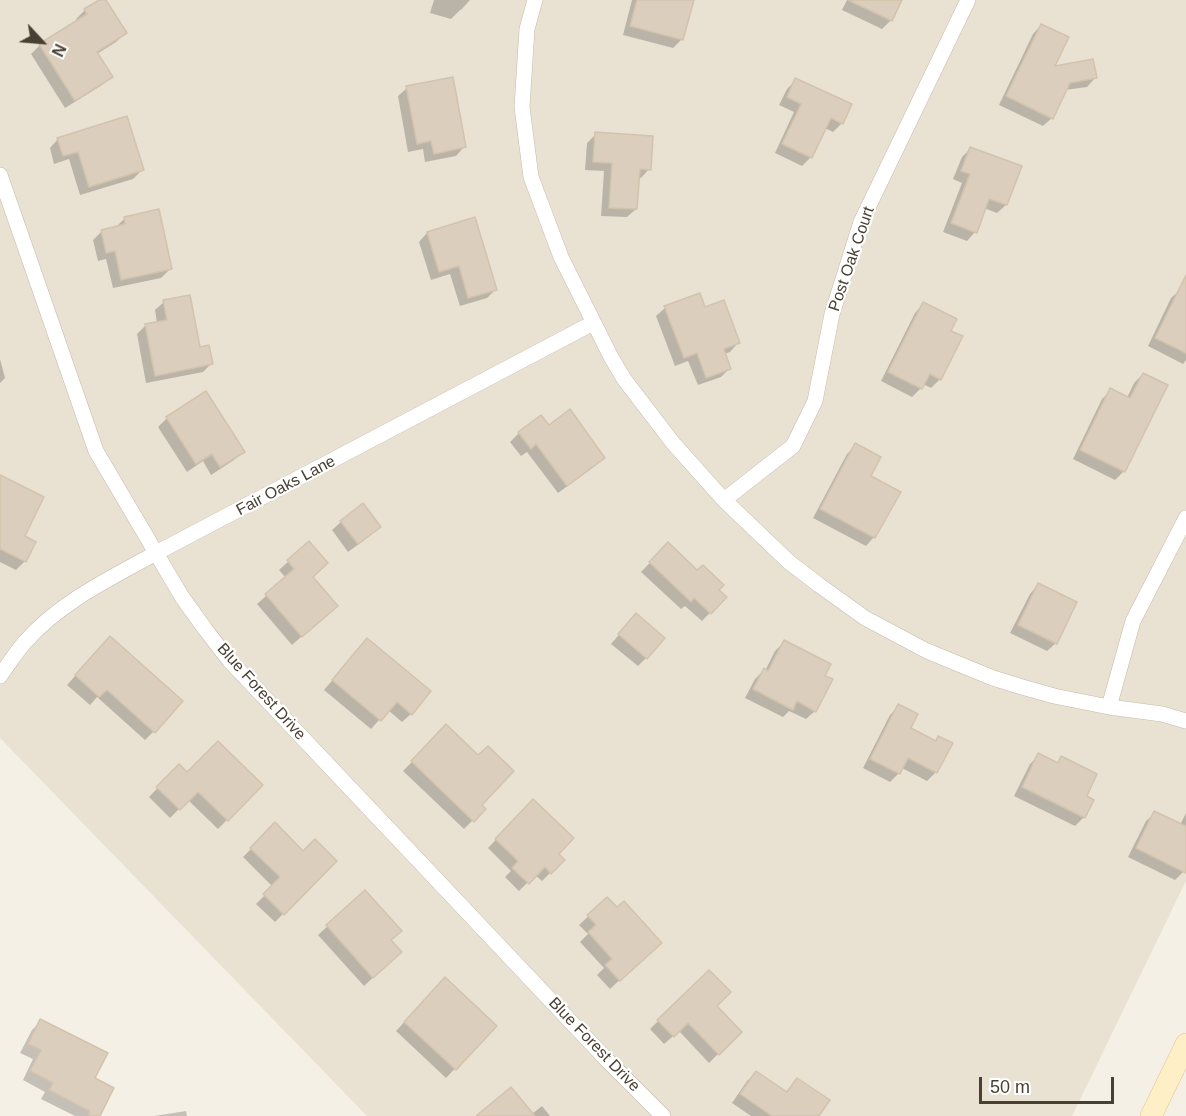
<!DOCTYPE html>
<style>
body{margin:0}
#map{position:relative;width:1186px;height:1116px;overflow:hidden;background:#f5f0e6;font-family:Arial,sans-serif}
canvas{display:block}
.north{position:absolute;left:12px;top:12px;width:60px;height:60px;-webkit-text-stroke:4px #fff;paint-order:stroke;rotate:116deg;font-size:16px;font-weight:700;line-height:24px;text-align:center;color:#494034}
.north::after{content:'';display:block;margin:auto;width:21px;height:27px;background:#494034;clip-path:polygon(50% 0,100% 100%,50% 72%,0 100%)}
.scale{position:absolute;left:979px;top:1077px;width:135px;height:27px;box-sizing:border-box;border:3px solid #494034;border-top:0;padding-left:8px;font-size:18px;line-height:21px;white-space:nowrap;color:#494034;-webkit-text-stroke:4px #fff;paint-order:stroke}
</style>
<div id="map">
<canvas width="1186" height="1116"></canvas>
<div class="north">N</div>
<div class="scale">50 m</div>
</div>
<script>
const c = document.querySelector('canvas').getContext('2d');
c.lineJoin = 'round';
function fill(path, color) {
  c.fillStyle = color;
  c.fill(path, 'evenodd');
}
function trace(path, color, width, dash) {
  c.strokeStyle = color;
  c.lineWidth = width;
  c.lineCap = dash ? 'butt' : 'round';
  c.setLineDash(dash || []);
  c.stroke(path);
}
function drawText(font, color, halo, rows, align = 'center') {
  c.font = font + ' Arial,sans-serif';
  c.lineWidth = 4.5;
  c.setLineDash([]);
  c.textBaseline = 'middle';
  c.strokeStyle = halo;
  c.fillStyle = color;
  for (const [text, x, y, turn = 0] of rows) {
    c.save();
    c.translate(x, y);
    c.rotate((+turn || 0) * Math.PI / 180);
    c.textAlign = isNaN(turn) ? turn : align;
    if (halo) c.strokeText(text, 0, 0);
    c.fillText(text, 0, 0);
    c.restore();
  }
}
fill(new Path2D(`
 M 0,0 L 1186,0 L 1186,881 L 1072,1116 L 367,1116 L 0,738 Z`), '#e9e2d3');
fill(new Path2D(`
 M 101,0 L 104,0 L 125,33 L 116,42 L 97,54 L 111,77 L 102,85 L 65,108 L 31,54 L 40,45 L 78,22 L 76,19 L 85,10 Z
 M 434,0 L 470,0 L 461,10 L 460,10 L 451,19 L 430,13 Z
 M 632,0 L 692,0 L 682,39 L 673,48 L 623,35 Z
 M 847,0 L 900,0 L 891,20 L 882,29 L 842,10 Z
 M 1041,25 L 1053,68 L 1095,78 L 1087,87 L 1065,90 L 1052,118 L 1043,126 L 999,105 L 1033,34 Z
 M 796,80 L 842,123 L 833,132 L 825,128 L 811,157 L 802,166 L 775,153 L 794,112 L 779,105 L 787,89 Z
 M 407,88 L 464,147 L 456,156 L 425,162 L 423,149 L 408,152 L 398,96 Z
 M 596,134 L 649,169 L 641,178 L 638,177 L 636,209 L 627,217 L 601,216 L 604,171 L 585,170 L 587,143 Z
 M 58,139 L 142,170 L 133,179 L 80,195 L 69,159 L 54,164 L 50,148 Z
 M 970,149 L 1020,167 L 1006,205 L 997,213 L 984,208 L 975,232 L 967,241 L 943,232 L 962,183 L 953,179 L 962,157 Z
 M 125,218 L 170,269 L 161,278 L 113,288 L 106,259 L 98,261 L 93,240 L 102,231 L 116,227 Z
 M 427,233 L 496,289 L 487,298 L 460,306 L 450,274 L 431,280 L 419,242 Z
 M 1180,290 L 1186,292 L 1186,360 L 1183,364 L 1148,346 L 1171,298 Z
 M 164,302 L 211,364 L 203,372 L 146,383 L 137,334 L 146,325 L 157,323 L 155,310 Z
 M 923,304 L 949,331 L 940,379 L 931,388 L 923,384 L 921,388 L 912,397 L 881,381 L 915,313 Z
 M 665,308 L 704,309 L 738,343 L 730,352 L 724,354 L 730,368 L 721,377 L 698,385 L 688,361 L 675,366 L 656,316 Z
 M 0,359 L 5,378 L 0,383 Z
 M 1143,374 L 1124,471 L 1115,480 L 1073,459 L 1102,399 L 1111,390 L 1127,398 L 1134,383 Z
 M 167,418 L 243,451 L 234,460 L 211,475 L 203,461 L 187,472 L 158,427 Z
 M 548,427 L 603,458 L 595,466 L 558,493 L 527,452 L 521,456 L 510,442 L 519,433 Z
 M 856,445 L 874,537 L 866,546 L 813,518 L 847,454 Z
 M 0,482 L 23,536 L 25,561 L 16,570 L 0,562 Z
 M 341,522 L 379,526 L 371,535 L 348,552 L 332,530 Z
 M 309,543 L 311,577 L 327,614 L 292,645 L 257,604 L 286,578 L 279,570 Z
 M 668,544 L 725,597 L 702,621 L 685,606 L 681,609 L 641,572 Z
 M 1038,585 L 1056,643 L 1047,651 L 1010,633 L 1030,594 Z
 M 628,624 L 646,658 L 638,666 L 611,644 Z
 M 367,640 L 411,714 L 402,722 L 388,710 L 371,729 L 324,690 Z
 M 784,642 L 823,676 L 815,711 L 806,719 L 789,711 L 783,717 L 745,698 L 755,679 L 764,670 L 765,671 L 775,651 Z
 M 101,647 L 154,731 L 145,740 L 97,697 L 90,705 L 67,685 Z
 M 899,706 L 909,729 L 934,742 L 939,737 L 936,772 L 927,781 L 902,768 L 899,773 L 890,782 L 863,768 L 890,715 Z
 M 446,727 L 480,805 L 484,809 L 464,829 L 403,771 Z
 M 1039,755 L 1056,764 L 1062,758 L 1084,817 L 1075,826 L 1014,796 L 1030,764 Z
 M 179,766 L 187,774 L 261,785 L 218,829 L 188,800 L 170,818 L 149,797 Z
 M 533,801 L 556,854 L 563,860 L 542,881 L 535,875 L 519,891 L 505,877 L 511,871 L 488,848 Z
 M 1155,813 L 1180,825 L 1186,813 L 1186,867 L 1184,871 L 1175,880 L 1128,857 L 1146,821 Z
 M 275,825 L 303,853 L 335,861 L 275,922 L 256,904 L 273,887 L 243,857 Z
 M 365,892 L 390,940 L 392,960 L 364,986 L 318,935 Z
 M 607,899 L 651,951 L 610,989 L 597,975 L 604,968 L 580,942 L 588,934 L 579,925 Z
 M 709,972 L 715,1006 L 740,1032 L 709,1063 L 679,1031 L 664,1044 L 650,1029 Z
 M 436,988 L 495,1026 L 446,1078 L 396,1031 Z
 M 41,1021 L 93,1079 L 98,1116 L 75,1116 L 41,1099 L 45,1092 L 23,1080 L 33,1059 L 20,1053 L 32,1030 Z
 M 756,1073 L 785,1093 L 797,1080 L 817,1116 L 751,1116 L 732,1103 L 747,1081 Z
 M 542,1106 L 550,1116 L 478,1116 L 532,1114 Z
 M 186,1111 L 187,1116 L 154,1116 Z`), '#0003');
const building = new Path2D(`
 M 99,0 L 106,0 L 127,33 L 97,52 L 113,77 L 75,101 L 39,44 L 87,14 L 84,9 Z
 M 637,0 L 694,0 L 683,40 L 630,26 Z
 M 848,0 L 902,0 L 892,21 Z
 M 1041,24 L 1069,37 L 1055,66 L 1093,59 L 1097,78 L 1070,83 L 1053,119 L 1006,96 Z
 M 453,77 L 466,147 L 434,154 L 431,141 L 417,144 L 406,86 Z
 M 795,78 L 852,104 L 843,124 L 831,118 L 812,158 L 782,144 L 801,104 L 787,97 Z
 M 127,116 L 144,170 L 89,187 L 78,152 L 63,156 L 57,138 Z
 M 595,132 L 653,136 L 651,170 L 640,169 L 637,209 L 609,208 L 612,163 L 593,162 Z
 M 970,147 L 1022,166 L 1007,205 L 989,199 L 977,233 L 951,223 L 970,174 L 961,171 Z
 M 159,209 L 172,269 L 121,280 L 115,251 L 106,253 L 101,230 L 125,224 L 124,217 Z
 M 475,217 L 497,290 L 468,298 L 459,266 L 439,272 L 427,232 Z
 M 1186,275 L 1186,353 L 1155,338 Z
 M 700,293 L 705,307 L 724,300 L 740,343 L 724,349 L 731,369 L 706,378 L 697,353 L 684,358 L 664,306 Z
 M 190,295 L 200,347 L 209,345 L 213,364 L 155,376 L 145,324 L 167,320 L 163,300 Z
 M 923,302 L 957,319 L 951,331 L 963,336 L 941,380 L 930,374 L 922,389 L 888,372 Z
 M 1143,373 L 1168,385 L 1125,472 L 1080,450 L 1110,388 L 1130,398 Z
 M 206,391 L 245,452 L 220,467 L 212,454 L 196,464 L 166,417 Z
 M 570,409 L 605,458 L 567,486 L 536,444 L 531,449 L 518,432 L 541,415 L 549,425 Z
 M 855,443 L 881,457 L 871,476 L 901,492 L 875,538 L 820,509 Z
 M 0,475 L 44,497 L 25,536 L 36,542 L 26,562 L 0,549 Z
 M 363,503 L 381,527 L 358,544 L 340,521 Z
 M 309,541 L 328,563 L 313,577 L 338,606 L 302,637 L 265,594 L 294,569 L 287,560 Z
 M 668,542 L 697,570 L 703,565 L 724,585 L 719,590 L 727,597 L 711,614 L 694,598 L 691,602 L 649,562 Z
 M 1038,583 L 1077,602 L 1057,644 L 1018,625 Z
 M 636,613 L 665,638 L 647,659 L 618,634 Z
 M 110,636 L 183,701 L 155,733 L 107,690 L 99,697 L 75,675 Z
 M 367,638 L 431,691 L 412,715 L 397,702 L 381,721 L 332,680 Z
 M 784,640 L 831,664 L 825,676 L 833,679 L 816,712 L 797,701 L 793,710 L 753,689 L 764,668 L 768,671 Z
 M 898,704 L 918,714 L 911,728 L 936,741 L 938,736 L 953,743 L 937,773 L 908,758 L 900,774 L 870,759 Z
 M 446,724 L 478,755 L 488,746 L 514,771 L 482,805 L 486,809 L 474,822 L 411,761 Z
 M 218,741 L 263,785 L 228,821 L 198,792 L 180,810 L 156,787 L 179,764 L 187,772 Z
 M 1038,753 L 1058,763 L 1061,756 L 1097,774 L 1087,796 L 1094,800 L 1085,818 L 1022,787 Z
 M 533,799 L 574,838 L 559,854 L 565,860 L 551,874 L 545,867 L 529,884 L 512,868 L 518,861 L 495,839 Z
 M 1154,811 L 1186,826 L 1186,873 L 1136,848 Z
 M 275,822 L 303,851 L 315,839 L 337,861 L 284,915 L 263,894 L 280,877 L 250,848 Z
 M 365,890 L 402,931 L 391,940 L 402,952 L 373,978 L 326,925 Z
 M 607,897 L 617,907 L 624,901 L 662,943 L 620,981 L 605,965 L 612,959 L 588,932 L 596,925 L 587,915 Z
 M 709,970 L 731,992 L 717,1006 L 742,1032 L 719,1055 L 688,1023 L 674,1037 L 657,1020 Z
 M 445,977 L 497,1026 L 456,1070 L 404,1022 Z
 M 40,1019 L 108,1053 L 95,1078 L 114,1088 L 100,1116 L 89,1116 L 89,1111 L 49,1090 L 53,1083 L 30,1071 L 41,1050 L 28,1044 Z
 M 756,1071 L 787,1092 L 797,1078 L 830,1100 L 819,1116 L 772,1116 L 740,1094 Z
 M 511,1087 L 535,1116 L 476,1116 Z`);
fill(building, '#dbcebd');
trace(building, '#d3c3ac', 1.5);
const street = new Path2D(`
 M 535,0 L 527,29 L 522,107 L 531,177 L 561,257 L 611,357 L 624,379 L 673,443 L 724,500 L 789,562 L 819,585 L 865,618 L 927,651 L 993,678 L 1022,687 L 1054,696 L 1109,707 L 1162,714 L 1186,721
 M 0,175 L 96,451 L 182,597 L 205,629 L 229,660 L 607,1060 L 663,1116
 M 724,500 L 793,446 L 815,401 L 832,314 L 861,222 L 968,0
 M 0,676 C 8,665 16,652 25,642 C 60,602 111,578 156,553 L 593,323
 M 1109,707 L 1133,621 L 1186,518`);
const secondary = new Path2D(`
 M 1151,1116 L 1186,1044`);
trace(street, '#c4baaa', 16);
trace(secondary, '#ddc792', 22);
trace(street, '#fff', 15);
trace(secondary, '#ffefc6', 21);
drawText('16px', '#494034', '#fff', [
 ["Post Oak Court",852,259,-71],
 ["Fair Oaks Lane",286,486,-28],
 ["Blue Forest Drive",261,692,48],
 ["Blue Forest Drive",594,1045,46]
]);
</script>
